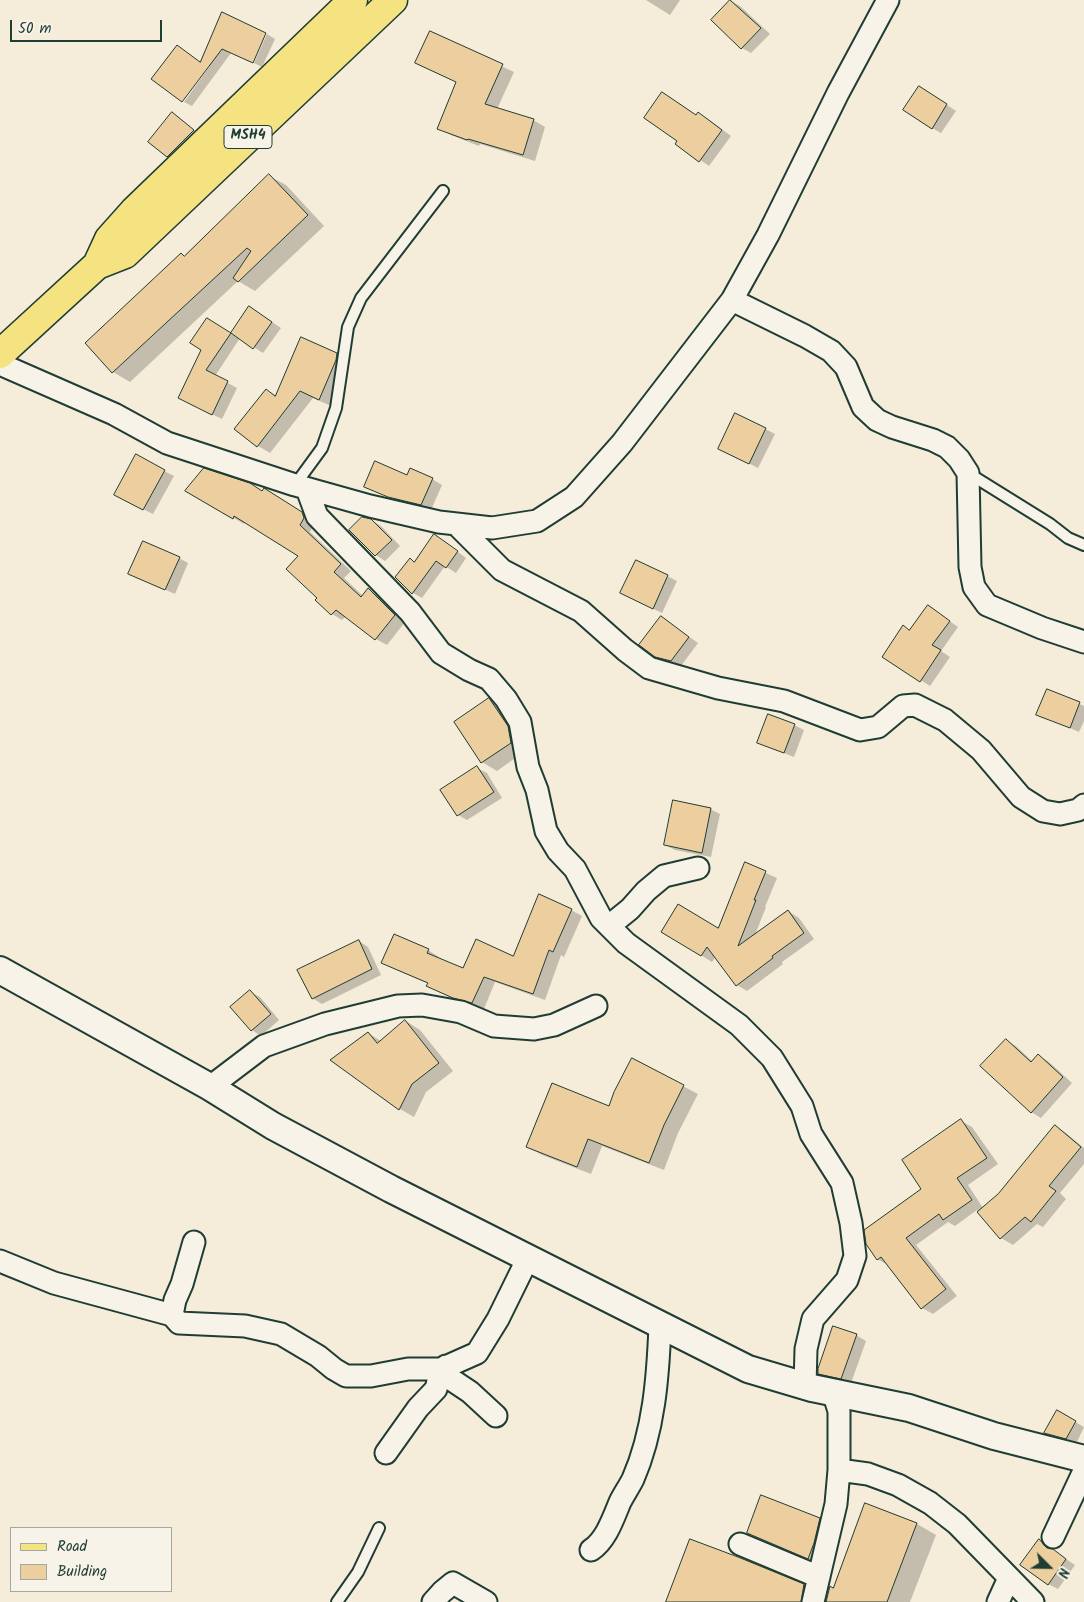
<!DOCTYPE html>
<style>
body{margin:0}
#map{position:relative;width:1084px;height:1602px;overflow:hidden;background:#f5ecd9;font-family:Kalam,sans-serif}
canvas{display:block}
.legend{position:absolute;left:10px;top:1527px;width:162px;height:65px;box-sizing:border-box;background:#f7f3e8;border:1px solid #a1aaa0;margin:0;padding:6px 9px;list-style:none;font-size:15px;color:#1f3d34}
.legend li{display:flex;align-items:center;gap:10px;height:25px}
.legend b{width:25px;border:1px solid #a1aaa0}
.north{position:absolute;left:1024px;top:1542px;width:50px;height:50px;-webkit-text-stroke:4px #f7f3e8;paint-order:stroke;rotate:113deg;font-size:14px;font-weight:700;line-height:20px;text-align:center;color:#1f3d34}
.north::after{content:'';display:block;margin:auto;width:18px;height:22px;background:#1f3d34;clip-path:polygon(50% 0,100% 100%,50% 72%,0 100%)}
.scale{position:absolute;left:10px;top:20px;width:152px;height:22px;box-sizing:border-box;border:2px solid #1f3d34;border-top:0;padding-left:6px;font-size:15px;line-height:18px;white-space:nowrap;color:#1f3d34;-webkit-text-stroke:4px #f7f3e8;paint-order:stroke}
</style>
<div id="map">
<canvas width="1084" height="1602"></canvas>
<ul class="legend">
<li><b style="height:6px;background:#f5e382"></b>Road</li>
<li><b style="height:14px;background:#edce9f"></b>Building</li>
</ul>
<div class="north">N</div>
<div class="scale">50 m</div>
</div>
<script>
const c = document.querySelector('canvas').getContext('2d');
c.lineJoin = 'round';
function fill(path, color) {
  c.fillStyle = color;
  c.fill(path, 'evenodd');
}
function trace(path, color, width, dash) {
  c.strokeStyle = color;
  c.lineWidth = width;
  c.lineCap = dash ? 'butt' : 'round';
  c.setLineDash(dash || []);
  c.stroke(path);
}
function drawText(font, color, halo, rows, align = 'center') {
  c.font = font + ' Kalam,sans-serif';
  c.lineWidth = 4.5;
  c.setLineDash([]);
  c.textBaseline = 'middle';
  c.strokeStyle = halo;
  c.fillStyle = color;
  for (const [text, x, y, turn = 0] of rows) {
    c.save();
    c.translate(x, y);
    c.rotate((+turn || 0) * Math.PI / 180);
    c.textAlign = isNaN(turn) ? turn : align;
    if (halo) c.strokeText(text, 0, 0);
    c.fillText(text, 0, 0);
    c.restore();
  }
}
fill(new Path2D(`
 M 646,0 L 680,0 L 670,15 Z
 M 731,1 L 740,6 L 770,34 L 751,53 L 742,48 Z
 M 223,14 L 265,33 L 251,62 L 231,53 L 192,106 L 184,102 L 210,66 L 207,66 L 181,100 Z
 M 431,33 L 514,72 L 497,109 L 533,120 L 545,127 L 535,161 L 480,144 L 479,146 L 451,135 L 439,128 L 457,82 L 417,63 Z
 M 267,34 L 275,39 L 262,67 L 254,63 Z
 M 663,93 L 697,116 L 708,119 L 731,136 L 709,166 L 677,144 L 679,140 Z
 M 929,93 L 956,111 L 941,133 L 932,128 Z
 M 172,114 L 202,136 L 178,162 L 150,141 Z
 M 269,176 L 286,185 L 324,226 L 255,291 L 238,281 L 130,382 L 113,372 L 87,343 L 185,257 Z
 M 250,307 L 281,328 L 263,353 L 240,338 L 215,376 L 237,388 L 222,419 L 189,403 L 217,325 L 231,334 Z
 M 337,355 L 349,362 L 348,367 L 331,406 L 313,398 L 270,453 L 258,446 L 266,390 L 277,396 Z
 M 736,414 L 775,434 L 758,468 L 729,453 Z
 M 164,471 L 174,476 L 153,514 L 125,500 Z
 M 407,476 L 432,479 L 442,485 L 431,510 L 399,502 L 365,487 Z
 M 187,491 L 263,492 L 275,496 L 313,520 L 314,524 L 310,532 L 351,571 L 344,578 L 363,596 L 368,590 L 378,596 L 405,622 L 387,645 L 376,639 L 346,616 L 342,620 L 332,614 L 319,598 L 300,555 L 245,521 L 244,524 Z
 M 371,520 L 381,526 L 400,546 L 385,561 L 376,555 Z
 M 443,541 L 466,558 L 456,573 L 445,566 L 422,598 L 413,593 L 410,559 L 415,562 Z
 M 179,558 L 188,563 L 175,594 L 130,574 Z
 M 637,561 L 677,581 L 662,613 L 631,598 Z
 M 928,606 L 958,627 L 941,651 L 950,657 L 930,686 L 884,657 L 910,631 Z
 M 661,617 L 698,643 L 681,666 L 666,661 L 655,656 Z
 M 1048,691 L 1084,706 L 1084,721 L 1079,732 L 1038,714 Z
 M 489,700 L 503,708 L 525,751 L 497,771 L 482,762 L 455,723 Z
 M 794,725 L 804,730 L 794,757 L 768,747 L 759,742 Z
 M 477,768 L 487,773 L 502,798 L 467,820 L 458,815 Z
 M 710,809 L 720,814 L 711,857 L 675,850 L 665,845 Z
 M 746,864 L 777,878 L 765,907 L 766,907 L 755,935 L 788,911 L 799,918 L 814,939 L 782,962 L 783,964 L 747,991 L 737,985 L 716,956 L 712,962 L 663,932 L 718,929 Z
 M 571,910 L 582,916 L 564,957 L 561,955 L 545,1000 L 495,982 L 484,1009 L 465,1004 L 439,992 L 428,986 L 429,984 L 394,969 L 428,950 L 439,957 L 438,959 L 464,970 L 513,957 Z
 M 359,941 L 368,947 L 381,975 L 322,1004 L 312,998 Z
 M 250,992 L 260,997 L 279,1020 L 261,1036 L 252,1030 Z
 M 406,1021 L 420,1030 L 453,1071 L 426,1092 L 414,1117 L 400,1109 L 332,1060 L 368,1033 L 381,1041 Z
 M 1006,1040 L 1016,1046 L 1033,1062 L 1038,1056 L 1048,1061 L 1072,1083 L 1041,1118 L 1031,1112 Z
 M 633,1060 L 698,1094 L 678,1133 L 664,1170 L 602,1146 L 591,1174 L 542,1155 L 528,1147 L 610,1107 Z
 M 961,1121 L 972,1127 L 998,1164 L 968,1185 L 983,1208 L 999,1195 L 1055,1126 L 1066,1133 L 1084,1148 L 1084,1164 L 1060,1193 L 1066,1199 L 1043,1227 L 1037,1224 L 1013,1245 L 1001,1238 L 977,1210 L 955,1226 L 948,1222 L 916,1245 L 957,1296 L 933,1314 L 922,1308 L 888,1265 L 877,1259 L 923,1189 Z
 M 856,1335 L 866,1341 L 851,1383 L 829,1379 L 819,1373 Z
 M 1058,1412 L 1084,1427 L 1076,1444 L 1055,1438 L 1046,1433 Z
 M 819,1519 L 834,1527 L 823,1566 L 763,1541 L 748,1533 Z
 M 917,1524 L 936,1535 L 910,1602 L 827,1602 L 834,1589 Z
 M 1039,1541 L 1075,1565 L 1058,1589 L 1048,1584 Z
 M 804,1586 L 818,1594 L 816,1602 L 667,1602 Z`), '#0003');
const building = new Path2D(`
 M 730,0 L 761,28 L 741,49 L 711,20 Z
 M 222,12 L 266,33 L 253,63 L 222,49 L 182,102 L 151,79 L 177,45 L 200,62 Z
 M 430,31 L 503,64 L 485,104 L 534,119 L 523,155 L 468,139 L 467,140 L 437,129 L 456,82 L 415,63 Z
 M 919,86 L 947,104 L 932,129 L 903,110 Z
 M 662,92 L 696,115 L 698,112 L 722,130 L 699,162 L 675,144 L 677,141 L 644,118 Z
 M 172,112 L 194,130 L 167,157 L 148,142 Z
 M 269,174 L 308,215 L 238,282 L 233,278 L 251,251 L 247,248 L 112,373 L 85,343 L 181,253 L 184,256 Z
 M 249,306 L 272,322 L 253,349 L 231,333 Z
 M 207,318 L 231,333 L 206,370 L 228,381 L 212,415 L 178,398 L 201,350 L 190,343 Z
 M 301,337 L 337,353 L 336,360 L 319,400 L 300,391 L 257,447 L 234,429 L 266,389 L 275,396 Z
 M 735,413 L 766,428 L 749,464 L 718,449 Z
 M 136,454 L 165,470 L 143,510 L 114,495 Z
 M 375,461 L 407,475 L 410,468 L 433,478 L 421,505 L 388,497 L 364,487 Z
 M 204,468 L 250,483 L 262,491 L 264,488 L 302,512 L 304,518 L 300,525 L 341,564 L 334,572 L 361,597 L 368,588 L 395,615 L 375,640 L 336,610 L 331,615 L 315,600 L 317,598 L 286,569 L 298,556 L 234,516 L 233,519 L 185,491 Z
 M 362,517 L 371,519 L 392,540 L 375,556 L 349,530 Z
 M 434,534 L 458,551 L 446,568 L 436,561 L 412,594 L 395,577 L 410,558 L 414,562 Z
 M 143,541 L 180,557 L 165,590 L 128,574 Z
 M 636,560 L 668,575 L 653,609 L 620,593 Z
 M 928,605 L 950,621 L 932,645 L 941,650 L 920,682 L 882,657 L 903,625 L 909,630 Z
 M 661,616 L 689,637 L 671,661 L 655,657 L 639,645 Z
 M 1047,689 L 1080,702 L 1070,728 L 1036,715 Z
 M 489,698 L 508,726 L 511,743 L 481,763 L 454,722 Z
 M 768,714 L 795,724 L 784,753 L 757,743 Z
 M 477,766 L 494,792 L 457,816 L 440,790 Z
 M 673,800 L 711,808 L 702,853 L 664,845 Z
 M 745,862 L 766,871 L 754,900 L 756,900 L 738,946 L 788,910 L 804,933 L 772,956 L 773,958 L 736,986 L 707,947 L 701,956 L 661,932 L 678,904 L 718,928 Z
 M 539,894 L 572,909 L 553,952 L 549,950 L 533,994 L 484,977 L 472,1003 L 453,998 L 426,986 L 428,983 L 381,963 L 394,934 L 429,949 L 427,953 L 463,968 L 476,939 L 513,956 Z
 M 359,940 L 372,969 L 312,999 L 297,970 Z
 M 250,990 L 271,1014 L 251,1031 L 230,1007 Z
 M 405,1020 L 439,1063 L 412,1084 L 399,1110 L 330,1060 L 368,1032 L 377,1043 Z
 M 1006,1039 L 1031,1062 L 1038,1054 L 1063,1077 L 1031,1113 L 980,1066 Z
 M 632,1058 L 684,1085 L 664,1125 L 649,1163 L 588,1139 L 577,1167 L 526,1147 L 552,1083 L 609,1106 L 614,1092 Z
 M 961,1119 L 987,1158 L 957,1178 L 972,1200 L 943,1220 L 939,1214 L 906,1238 L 946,1289 L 921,1309 L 881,1257 L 877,1260 L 866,1244 L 864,1230 L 921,1189 L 902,1160 Z
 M 1055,1125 L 1081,1147 L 1049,1186 L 1056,1191 L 1031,1222 L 1025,1217 L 1000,1239 L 977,1212 L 998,1194 Z
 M 833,1326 L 857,1334 L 841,1379 L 818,1374 L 818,1369 Z
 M 1057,1410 L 1076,1421 L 1066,1439 L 1044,1433 Z
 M 761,1495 L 820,1518 L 814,1543 L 808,1559 L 747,1533 Z
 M 865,1503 L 917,1523 L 887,1602 L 826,1602 L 830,1586 L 833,1588 Z
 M 690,1539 L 738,1557 L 804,1584 L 801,1602 L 666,1602 Z
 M 1039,1539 L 1047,1548 L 1053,1549 L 1066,1559 L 1048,1585 L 1020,1565 Z`);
fill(building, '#edce9f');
trace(building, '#1f3d34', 1);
const service = new Path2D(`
 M 968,473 L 1050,524 L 1068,538 L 1084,545
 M 295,485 L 322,448 L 336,408 L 348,327 L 361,298 L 443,191
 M 337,1602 L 358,1572 L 379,1528`);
const minor = new Path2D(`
 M 732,300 L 805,336 L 831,351 L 846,367 L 863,407 L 877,420 L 892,427 L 933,440 L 947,447 L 959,459 L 968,473 L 970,567 L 974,587 L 987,605 L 1042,628 L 1084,642
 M 0,364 L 114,414 L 167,443 L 295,485 L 370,506 L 439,522 L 492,528 L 537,521 L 574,497 L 622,443 L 732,300 L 768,235 L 838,93 L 888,0
 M 307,489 L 317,516 L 410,612 L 441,653 L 469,670 L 489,679 L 506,699 L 520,722 L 528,767 L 537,790 L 546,831 L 558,851 L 575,869 L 601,918 L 626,943 L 739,1025 L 772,1058 L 802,1106 L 811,1134 L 842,1183 L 851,1223 L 855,1256 L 847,1280 L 813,1319 L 806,1349 L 805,1386
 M 456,524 L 502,570 L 581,611 L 625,650 L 649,668 L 718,688 L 784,701 L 860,730 L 878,727 L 903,706 L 915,705 L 945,720 L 981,750 L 1021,797 L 1043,811 L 1060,814 L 1078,810 L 1084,805
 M 609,926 L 630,909 L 646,891 L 664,876 L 698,868
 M 210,1087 L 264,1046 L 325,1024 L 398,1006 L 422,1005 L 461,1012 L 494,1026 L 534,1029 L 554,1025 L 596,1006
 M 194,1242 L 182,1284 L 175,1300 L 172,1315 L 179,1323 L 245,1326 L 281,1334 L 318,1356 L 334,1369 L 346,1376 L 371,1376 L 408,1369 L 441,1369 L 477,1353 L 498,1319 L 528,1258
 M 0,1261 L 54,1283 L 172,1315
 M 446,1366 L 446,1376 L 470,1392 L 496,1416
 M 386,1453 L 418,1408 L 436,1389 L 441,1369
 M 839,1470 L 868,1474 L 898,1485 L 930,1503 L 957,1524 L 1033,1602
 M 1053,1537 L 1084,1471
 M 740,1544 L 819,1577
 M 591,1550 C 606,1540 613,1519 620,1502 C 624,1494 629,1487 633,1479 C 654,1431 658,1377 660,1325
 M 433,1602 L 442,1592 L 453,1583 L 486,1602
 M 813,1602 L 836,1504 L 839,1470 L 839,1411 L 833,1392
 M 998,1602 L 1009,1578`);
const tertiary = new Path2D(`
 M 0,970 L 210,1087 L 273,1126 L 391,1189 L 748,1369 L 812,1388 L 909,1408 L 994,1436 L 1084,1459`);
const primary = new Path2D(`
 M 97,265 L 109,239 L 134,211 L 353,0
 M 0,354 L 97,265 L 125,254 L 393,0`);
trace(service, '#1f3d34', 14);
trace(minor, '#1f3d34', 25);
trace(tertiary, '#1f3d34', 30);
trace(primary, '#1f3d34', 31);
trace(service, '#f7f3e8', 10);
trace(minor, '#f7f3e8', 21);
trace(tertiary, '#f7f3e8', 26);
trace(primary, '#f5e382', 28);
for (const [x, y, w] of [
 [248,137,48]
]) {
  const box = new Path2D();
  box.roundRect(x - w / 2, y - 11.5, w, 23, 4);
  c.fillStyle = '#f7f3e8';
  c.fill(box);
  trace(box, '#1f3d34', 1);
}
drawText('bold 14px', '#1f3d34', null, [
 ["MSH4",248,137]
]);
</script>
